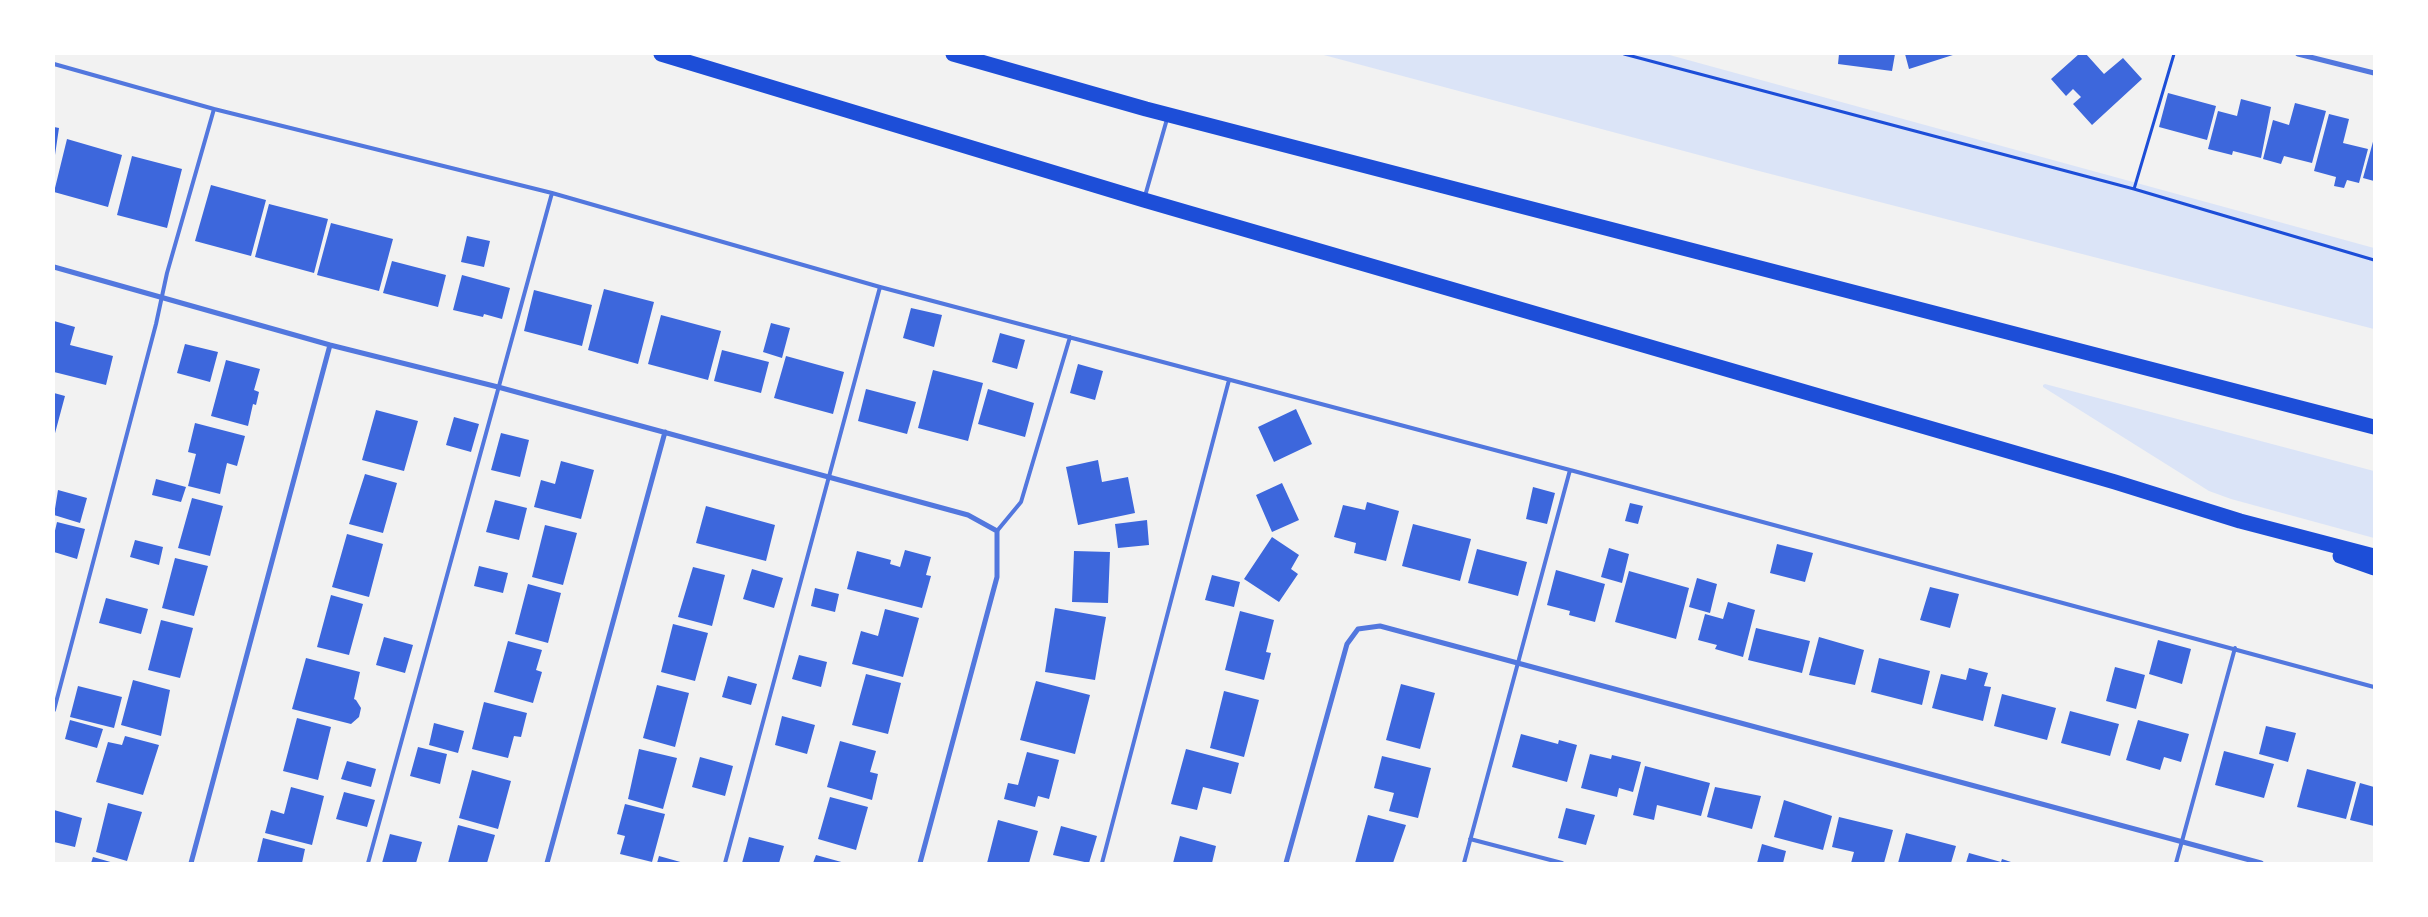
<!DOCTYPE html>
<style>
body{margin:0}
#map{position:relative;width:2428px;height:917px;overflow:hidden;background:#f2f2f2;font-family:Mulish,sans-serif}
canvas{display:block}
.frame{position:absolute;inset:0;border:55px solid #fff;pointer-events:none}
</style>
<div id="map">
<canvas width="2428" height="917"></canvas>
<div class="frame"></div>
</div>
<script>
const c = document.querySelector('canvas').getContext('2d');
c.lineJoin = 'round';
function fill(path, color) {
  c.fillStyle = color;
  c.fill(path, 'evenodd');
}
function trace(path, color, width, dash) {
  c.strokeStyle = color;
  c.lineWidth = width;
  c.lineCap = dash ? 'butt' : 'round';
  c.setLineDash(dash || []);
  c.stroke(path);
}
fill(new Path2D(`
 M 1320,54 L 1666,54 L 2374,248 L 2374,329 L 1759,171 Z
 M 2045,384 L 2374,471 L 2374,538 L 2231,499 L 2209,491 L 2043,387 L 2043,385 Z`), '#dbe4f7');
fill(new Path2D(`
 M 1839,54 L 1895,54 L 1892,71 L 1838,64 Z
 M 1905,54 L 1956,54 L 1909,69 Z
 M 2079,54 L 2086,54 L 2104,74 L 2123,58 L 2142,79 L 2092,125 L 2073,104 L 2081,97 L 2073,89 L 2066,96 L 2051,79 Z
 M 2168,93 L 2216,106 L 2207,140 L 2159,127 Z
 M 2241,99 L 2271,107 L 2261,158 L 2233,151 L 2232,155 L 2208,149 L 2218,111 L 2237,116 Z
 M 2295,103 L 2326,111 L 2312,163 L 2284,156 L 2281,164 L 2263,159 L 2273,120 L 2289,125 Z
 M 2329,114 L 2349,119 L 2343,143 L 2368,149 L 2359,183 L 2347,180 L 2344,188 L 2334,186 L 2336,177 L 2314,171 Z
 M 54,127 L 59,128 L 55,155 L 54,155 Z
 M 2374,138 L 2374,181 L 2363,178 Z
 M 67,139 L 122,155 L 108,207 L 54,192 Z
 M 132,156 L 182,169 L 167,228 L 117,215 Z
 M 211,185 L 266,200 L 251,256 L 195,241 Z
 M 269,204 L 328,219 L 314,273 L 255,257 Z
 M 331,223 L 393,239 L 379,291 L 317,275 Z
 M 467,236 L 490,241 L 484,267 L 461,262 Z
 M 392,261 L 446,275 L 438,307 L 383,293 Z
 M 462,275 L 510,288 L 502,319 L 484,314 L 483,317 L 453,310 Z
 M 604,289 L 654,302 L 638,364 L 588,350 Z
 M 534,290 L 592,305 L 582,346 L 524,331 Z
 M 911,308 L 942,315 L 934,347 L 903,338 Z
 M 661,315 L 721,331 L 708,380 L 648,364 Z
 M 54,321 L 75,327 L 70,345 L 113,356 L 106,385 L 54,372 Z
 M 771,323 L 790,328 L 782,358 L 763,352 Z
 M 1000,333 L 1025,340 L 1017,369 L 992,362 Z
 M 185,344 L 218,352 L 210,382 L 177,373 Z
 M 722,350 L 769,362 L 761,393 L 714,381 Z
 M 786,356 L 844,372 L 833,414 L 774,398 Z
 M 226,360 L 260,369 L 254,390 L 259,392 L 256,405 L 253,404 L 248,426 L 211,416 Z
 M 1078,364 L 1103,371 L 1095,400 L 1070,393 Z
 M 933,370 L 983,383 L 968,441 L 918,428 Z
 M 866,389 L 916,402 L 907,434 L 858,421 Z
 M 988,389 L 1034,403 L 1025,437 L 978,424 Z
 M 54,393 L 65,396 L 54,437 Z
 M 1296,409 L 1312,444 L 1274,462 L 1258,427 Z
 M 376,410 L 418,421 L 404,471 L 362,460 Z
 M 454,417 L 479,424 L 471,452 L 446,445 Z
 M 195,423 L 245,436 L 237,466 L 227,463 L 220,494 L 188,486 L 196,454 L 188,452 Z
 M 501,433 L 529,440 L 520,477 L 491,470 Z
 M 1098,460 L 1102,482 L 1128,477 L 1135,513 L 1078,525 L 1066,467 Z
 M 561,461 L 594,470 L 581,519 L 534,507 L 541,480 L 555,484 Z
 M 365,474 L 397,483 L 383,533 L 349,524 Z
 M 156,479 L 186,487 L 181,502 L 152,495 Z
 M 1282,483 L 1299,520 L 1272,532 L 1256,495 Z
 M 1533,487 L 1555,493 L 1547,524 L 1526,519 Z
 M 58,490 L 87,498 L 80,523 L 54,515 Z
 M 192,498 L 223,506 L 210,556 L 178,548 Z
 M 495,500 L 527,508 L 519,540 L 486,532 Z
 M 1367,502 L 1399,511 L 1386,561 L 1354,553 L 1356,543 L 1334,537 L 1343,505 L 1365,510 Z
 M 1630,503 L 1643,506 L 1638,524 L 1625,521 Z
 M 706,506 L 775,525 L 766,561 L 696,543 Z
 M 1147,520 L 1149,545 L 1118,548 L 1115,524 Z
 M 57,522 L 85,529 L 77,559 L 54,552 L 54,535 Z
 M 1413,524 L 1471,539 L 1460,581 L 1402,566 Z
 M 545,525 L 577,533 L 563,585 L 532,577 Z
 M 347,534 L 383,544 L 369,597 L 332,587 Z
 M 1272,537 L 1299,555 L 1291,569 L 1298,574 L 1279,602 L 1244,579 Z
 M 135,540 L 163,547 L 159,565 L 130,557 Z
 M 1777,544 L 1813,553 L 1805,582 L 1770,573 Z
 M 1609,548 L 1629,554 L 1622,583 L 1601,577 Z
 M 1477,549 L 1527,562 L 1518,596 L 1468,583 Z
 M 905,550 L 931,557 L 926,575 L 931,576 L 922,608 L 847,589 L 857,551 L 891,560 L 890,564 L 900,567 Z
 M 1074,551 L 1110,552 L 1108,603 L 1072,602 Z
 M 175,558 L 208,566 L 194,616 L 162,608 Z
 M 479,566 L 508,573 L 503,593 L 474,586 Z
 M 693,567 L 725,575 L 712,626 L 678,617 Z
 M 752,569 L 783,578 L 774,608 L 743,599 Z
 M 1556,570 L 1605,584 L 1595,622 L 1569,615 L 1570,611 L 1547,605 Z
 M 1629,571 L 1689,588 L 1676,639 L 1615,622 Z
 M 1212,575 L 1240,582 L 1234,607 L 1205,600 Z
 M 1697,578 L 1717,584 L 1710,613 L 1689,607 Z
 M 528,584 L 561,593 L 548,643 L 515,634 Z
 M 1930,587 L 1959,594 L 1950,628 L 1920,620 Z
 M 815,588 L 839,594 L 835,612 L 811,606 Z
 M 331,595 L 363,604 L 349,655 L 317,647 Z
 M 106,598 L 148,609 L 141,634 L 99,623 Z
 M 1728,602 L 1755,610 L 1743,657 L 1715,649 L 1717,645 L 1698,640 L 1705,614 L 1723,619 Z
 M 1055,608 L 1106,617 L 1095,680 L 1045,672 Z
 M 885,609 L 919,618 L 903,677 L 852,664 L 861,631 L 878,636 Z
 M 1240,611 L 1274,620 L 1266,652 L 1271,653 L 1264,680 L 1225,670 Z
 M 161,620 L 193,628 L 180,678 L 148,670 Z
 M 673,624 L 708,633 L 695,681 L 661,672 Z
 M 1756,628 L 1810,641 L 1802,673 L 1748,660 Z
 M 384,637 L 413,645 L 405,673 L 376,665 Z
 M 1819,637 L 1864,650 L 1855,685 L 1809,675 Z
 M 2158,640 L 2191,649 L 2182,684 L 2149,674 Z
 M 508,641 L 542,650 L 536,670 L 542,672 L 533,703 L 494,692 Z
 M 799,655 L 827,662 L 821,687 L 792,679 Z
 M 306,658 L 360,672 L 354,699 L 356,700 L 361,708 L 359,717 L 351,724 L 292,709 Z
 M 1879,658 L 1930,671 L 1922,705 L 1871,692 Z
 M 2115,667 L 2145,675 L 2136,709 L 2106,701 Z
 M 1969,668 L 1988,673 L 1984,686 L 1991,687 L 1983,721 L 1932,708 L 1941,674 L 1966,680 Z
 M 866,674 L 901,683 L 888,734 L 852,725 Z
 M 728,676 L 757,684 L 751,705 L 722,697 Z
 M 133,680 L 170,690 L 161,736 L 121,725 Z
 M 1036,681 L 1090,695 L 1075,754 L 1020,740 Z
 M 1401,684 L 1435,693 L 1420,749 L 1386,740 Z
 M 657,685 L 689,693 L 675,747 L 643,738 Z
 M 78,686 L 122,697 L 114,728 L 70,717 Z
 M 1224,691 L 1259,700 L 1244,757 L 1210,748 Z
 M 2002,694 L 2056,708 L 2047,740 L 1994,726 Z
 M 484,702 L 527,713 L 521,737 L 514,736 L 508,758 L 472,749 Z
 M 2070,711 L 2119,724 L 2110,756 L 2061,743 Z
 M 782,716 L 815,725 L 807,754 L 775,745 Z
 M 297,718 L 331,727 L 318,780 L 283,771 Z
 M 70,720 L 103,729 L 97,748 L 65,739 Z
 M 2138,720 L 2189,734 L 2181,762 L 2164,757 L 2160,770 L 2126,760 Z
 M 434,723 L 464,731 L 458,753 L 429,745 Z
 M 2266,726 L 2296,733 L 2288,762 L 2259,754 Z
 M 1521,734 L 1558,744 L 1559,740 L 1577,745 L 1567,782 L 1512,767 Z
 M 125,736 L 159,745 L 143,795 L 96,782 L 108,742 L 122,745 Z
 M 840,741 L 876,751 L 870,772 L 878,774 L 872,800 L 827,787 Z
 M 418,747 L 447,754 L 440,784 L 410,776 Z
 M 639,749 L 677,758 L 663,809 L 628,799 Z
 M 1186,749 L 1239,763 L 1231,794 L 1203,787 L 1197,810 L 1171,804 Z
 M 2224,751 L 2274,764 L 2264,798 L 2215,785 Z
 M 1027,752 L 1059,760 L 1049,799 L 1038,796 L 1035,807 L 1004,799 L 1008,783 L 1018,785 Z
 M 1590,754 L 1611,759 L 1612,755 L 1641,762 L 1633,792 L 1619,788 L 1617,797 L 1581,788 Z
 M 1382,756 L 1431,768 L 1418,818 L 1389,811 L 1394,793 L 1374,788 Z
 M 700,757 L 733,766 L 725,796 L 692,787 Z
 M 347,761 L 376,769 L 371,787 L 341,779 Z
 M 1645,766 L 1710,783 L 1701,816 L 1657,805 L 1654,820 L 1633,815 Z
 M 2307,769 L 2356,782 L 2346,819 L 2297,807 Z
 M 472,770 L 511,781 L 498,829 L 459,818 Z
 M 2360,783 L 2374,787 L 2374,826 L 2350,820 Z
 M 291,787 L 324,796 L 312,845 L 265,833 L 271,810 L 284,814 Z
 M 1715,787 L 1761,796 L 1752,829 L 1707,817 Z
 M 344,792 L 375,800 L 367,827 L 336,819 Z
 M 830,797 L 868,807 L 856,850 L 818,839 Z
 M 1784,800 L 1832,816 L 1823,850 L 1774,837 Z
 M 108,803 L 142,812 L 127,861 L 96,852 Z
 M 625,804 L 665,814 L 652,862 L 620,854 L 625,836 L 617,834 Z
 M 1566,808 L 1595,815 L 1586,845 L 1558,838 Z
 M 54,810 L 82,818 L 75,847 L 54,842 Z
 M 1368,815 L 1406,825 L 1393,863 L 1355,863 Z
 M 1839,817 L 1893,830 L 1884,863 L 1851,863 L 1854,852 L 1832,847 Z
 M 998,820 L 1038,831 L 1029,863 L 987,863 Z
 M 458,825 L 495,835 L 487,863 L 448,863 Z
 M 1061,826 L 1097,836 L 1089,863 L 1053,855 Z
 M 1906,833 L 1956,846 L 1951,863 L 1898,863 Z
 M 390,834 L 422,842 L 416,863 L 382,863 Z
 M 1180,836 L 1216,846 L 1212,863 L 1173,863 Z
 M 749,837 L 784,846 L 779,863 L 742,863 Z
 M 263,838 L 305,849 L 302,863 L 257,863 Z
 M 1762,844 L 1786,851 L 1783,863 L 1757,863 Z
 M 1969,853 L 2001,862 L 2002,859 L 2014,863 L 1966,863 Z
 M 816,855 L 845,863 L 813,863 Z
 M 659,856 L 684,863 L 657,863 Z
 M 93,857 L 114,863 L 91,863 Z`), '#3d67dc');
trace(new Path2D(`
 M 1624,54 L 2134,189 L 2374,260
 M 2134,189 L 2174,54`), '#1d4ed8', 3);
trace(new Path2D(`
 M 54,64 L 214,109 L 552,193 L 880,287 L 1570,470 L 2374,687
 M 1145,196 L 1167,119
 M 997,531 L 1021,502 L 1070,337
 M 54,710 L 156,324 L 167,273 L 214,109
 M 1470,839 L 1562,863
 M 368,863 L 552,193
 M 725,863 L 880,287
 M 1102,863 L 1229,380
 M 1464,863 L 1570,470
 M 2176,863 L 2235,648`), '#5277de', 4);
trace(new Path2D(`
 M 2298,54 L 2374,73
 M 54,267 L 330,345 L 498,387 L 968,515 L 997,531 L 997,577 L 920,863
 M 191,863 L 330,345
 M 547,863 L 665,432
 M 1286,863 L 1347,644 L 1358,629 L 1380,626 L 2261,863`), '#5277de', 5);
trace(new Path2D(`
 M 661,54 L 1144,200 L 2115,482 L 2240,521 L 2374,556
 M 953,54 L 1146,109 L 2374,427
 M 2340,556 L 2374,568`), '#1d4ed8', 15);
</script>
